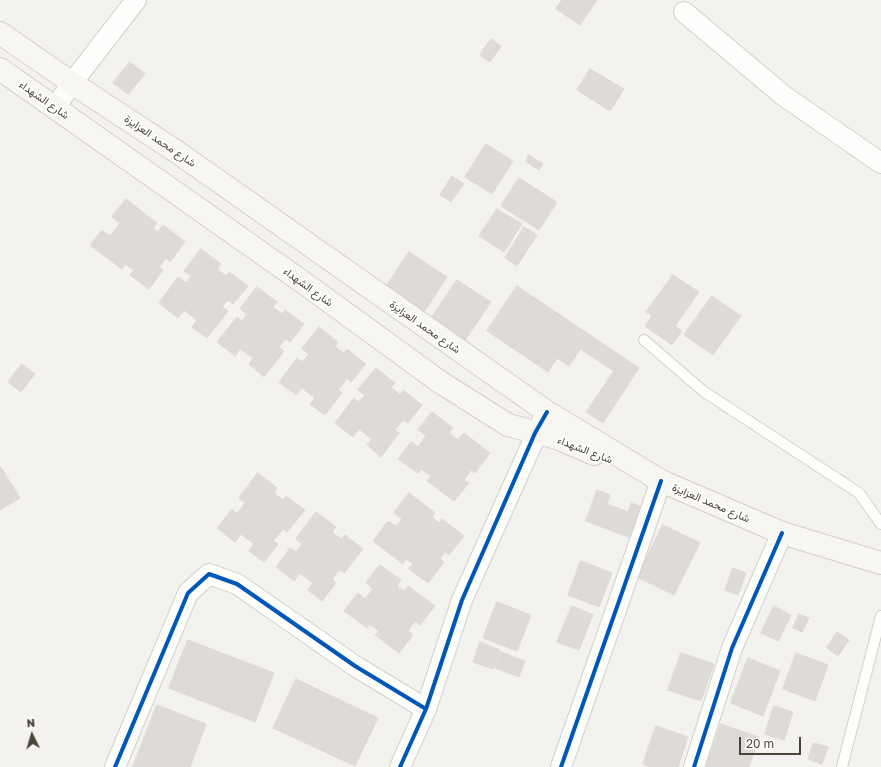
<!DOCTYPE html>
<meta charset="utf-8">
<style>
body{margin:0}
#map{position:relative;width:881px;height:767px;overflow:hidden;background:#f4f2ee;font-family:"Golos Text",sans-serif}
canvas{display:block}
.north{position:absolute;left:12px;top:715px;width:40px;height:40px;-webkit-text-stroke:3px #fff;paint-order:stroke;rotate:355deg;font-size:11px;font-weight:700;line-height:16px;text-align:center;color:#4b4439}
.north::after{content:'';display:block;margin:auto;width:14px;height:18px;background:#4b4439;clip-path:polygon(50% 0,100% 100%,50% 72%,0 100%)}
.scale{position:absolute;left:739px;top:737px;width:62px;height:18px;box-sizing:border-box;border:2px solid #4b4439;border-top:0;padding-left:5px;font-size:12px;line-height:14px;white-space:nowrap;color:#4b4439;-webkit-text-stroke:3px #fff;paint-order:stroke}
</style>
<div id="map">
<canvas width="881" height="767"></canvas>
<div class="north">N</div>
<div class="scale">20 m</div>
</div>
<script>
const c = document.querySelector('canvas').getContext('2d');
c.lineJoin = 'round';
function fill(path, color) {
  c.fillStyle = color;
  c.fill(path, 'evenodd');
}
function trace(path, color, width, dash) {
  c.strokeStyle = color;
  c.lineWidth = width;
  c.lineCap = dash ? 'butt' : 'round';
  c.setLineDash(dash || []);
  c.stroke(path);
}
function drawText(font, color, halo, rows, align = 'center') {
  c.font = font + ' "Golos Text",Vazirmatn,sans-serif';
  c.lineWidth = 3.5;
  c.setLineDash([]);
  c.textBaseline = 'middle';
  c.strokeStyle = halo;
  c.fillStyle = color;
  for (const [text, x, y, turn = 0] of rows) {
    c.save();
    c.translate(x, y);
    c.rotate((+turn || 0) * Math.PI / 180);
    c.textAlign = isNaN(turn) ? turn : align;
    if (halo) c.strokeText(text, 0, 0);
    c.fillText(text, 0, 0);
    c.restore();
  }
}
const building = new Path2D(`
 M 562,0 L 597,0 L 580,25 L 556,9 Z
 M 491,39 L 501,46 L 490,62 L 480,55 Z
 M 130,62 L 145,74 L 128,94 L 113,83 Z
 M 590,69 L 624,89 L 610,111 L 577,90 Z
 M 486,144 L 513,161 L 492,194 L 465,177 Z
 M 529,155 L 543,164 L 539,170 L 526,162 Z
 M 452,176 L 464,184 L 451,202 L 440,195 Z
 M 519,178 L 557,202 L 539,230 L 501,206 Z
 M 126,199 L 157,223 L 153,228 L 158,232 L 163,225 L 185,242 L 170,262 L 166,258 L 159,267 L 163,270 L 149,289 L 130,275 L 134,270 L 125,264 L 122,269 L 90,245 L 102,230 L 110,236 L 120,223 L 112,217 Z
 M 497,209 L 522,224 L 504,252 L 479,236 Z
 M 524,227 L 537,235 L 517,266 L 505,258 Z
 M 201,249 L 221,264 L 217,269 L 226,276 L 229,272 L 248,286 L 233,304 L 228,300 L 222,307 L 228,311 L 207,338 L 192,327 L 197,320 L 184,310 L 178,318 L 159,303 L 178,277 L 186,283 L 191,276 L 184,271 Z
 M 409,252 L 447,277 L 422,315 L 384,290 Z
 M 673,275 L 699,292 L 675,326 L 682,331 L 672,345 L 645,326 L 652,316 L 646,312 Z
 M 457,280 L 491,302 L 464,342 L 430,320 Z
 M 517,286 L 590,335 L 569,366 L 557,358 L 548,372 L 487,331 Z
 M 257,287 L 277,302 L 273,307 L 282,314 L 285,310 L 304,324 L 290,342 L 285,339 L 279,347 L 284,351 L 264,377 L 249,364 L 253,358 L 240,349 L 235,356 L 217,342 L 237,317 L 242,321 L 247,314 L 240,309 Z
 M 712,296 L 741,316 L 713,355 L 684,335 Z
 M 319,327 L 338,342 L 335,347 L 344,353 L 347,349 L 366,364 L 351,382 L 347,378 L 338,390 L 342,393 L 325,415 L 310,404 L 315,398 L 302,388 L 296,395 L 279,382 L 297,358 L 302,362 L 309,354 L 302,349 Z
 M 590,335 L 639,368 L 603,423 L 586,412 L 614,371 L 580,349 Z
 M 22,364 L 35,374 L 21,392 L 8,382 Z
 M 376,368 L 395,383 L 391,387 L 400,395 L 403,390 L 422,405 L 408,423 L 403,420 L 395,430 L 399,433 L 381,457 L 367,445 L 372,439 L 359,429 L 353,437 L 335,423 L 354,398 L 359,402 L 365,395 L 358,390 Z
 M 432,412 L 453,428 L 449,433 L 458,440 L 464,433 L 490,453 L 475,473 L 471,470 L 464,480 L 469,483 L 454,501 L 427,481 L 431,476 L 421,469 L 418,473 L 398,459 L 411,442 L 418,447 L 426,436 L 418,430 Z
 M 0,466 L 20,498 L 0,510 Z
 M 258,473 L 277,488 L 274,493 L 283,500 L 286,496 L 305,510 L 287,532 L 283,529 L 273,541 L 278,544 L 264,562 L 249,551 L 254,544 L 241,534 L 235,542 L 217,528 L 232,509 L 237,514 L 245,503 L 239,498 Z
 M 597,490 L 610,495 L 607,504 L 628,512 L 631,503 L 645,508 L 633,539 L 586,521 Z
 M 409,493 L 435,513 L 432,517 L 439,523 L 442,519 L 464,536 L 449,555 L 445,552 L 440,559 L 444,562 L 428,583 L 409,569 L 413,564 L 406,559 L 403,564 L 373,541 L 388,521 L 396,526 L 402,519 L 394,513 Z
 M 316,512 L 336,527 L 332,532 L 341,539 L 345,535 L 363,549 L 344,573 L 340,570 L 332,579 L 336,583 L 322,601 L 308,590 L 313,583 L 300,573 L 294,581 L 276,567 L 290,548 L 296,552 L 302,544 L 296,539 Z
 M 663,525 L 700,543 L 674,595 L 637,577 Z
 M 581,561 L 612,573 L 599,607 L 568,595 Z
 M 380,565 L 401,580 L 397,586 L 404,591 L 408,586 L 435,606 L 420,625 L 415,621 L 408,631 L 413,635 L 399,653 L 375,635 L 379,631 L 370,624 L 367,628 L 344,611 L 358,593 L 365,599 L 373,589 L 366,583 Z
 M 733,568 L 746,573 L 738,595 L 725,590 Z
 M 497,602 L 531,615 L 517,651 L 483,638 Z
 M 572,606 L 593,615 L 579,650 L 557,642 Z
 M 774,606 L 791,615 L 778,641 L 761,633 Z
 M 799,614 L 809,618 L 802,632 L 793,628 Z
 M 837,632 L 849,640 L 838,656 L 827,648 Z
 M 188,640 L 274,673 L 255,722 L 169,688 Z
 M 480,642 L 500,650 L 493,669 L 473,662 Z
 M 501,652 L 525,661 L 519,677 L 495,668 Z
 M 681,653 L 714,664 L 701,701 L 668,690 Z
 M 796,653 L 828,665 L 815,701 L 783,689 Z
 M 748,658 L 780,671 L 763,716 L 731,703 Z
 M 296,679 L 378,718 L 355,766 L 273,728 Z
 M 157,705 L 206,724 L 190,767 L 133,767 Z
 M 774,706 L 793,712 L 784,740 L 765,734 Z
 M 721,724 L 759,737 L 749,767 L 706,767 Z
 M 656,726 L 688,737 L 678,767 L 650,767 L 643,764 Z
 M 814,743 L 828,747 L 822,764 L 808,759 Z`);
fill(building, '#dedbd6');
trace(building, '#dcd9d4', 1);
const service = new Path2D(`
 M 644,340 L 703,391 L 859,493 L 881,524
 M 842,767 L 881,616`);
const minor = new Path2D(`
 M 684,12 L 784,96 L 881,163
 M 55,108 L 72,83 L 136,0
 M 115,767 L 188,593 L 209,574 L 237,584 L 355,666 L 426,709
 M 400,767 L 426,709 L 462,600 L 543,419
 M 561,767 L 661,481
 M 694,767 L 732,648 L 782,533`);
const secondary = new Path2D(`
 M 0,33 L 72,83 L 177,152 L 547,412 L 661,481 L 782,533 L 881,563
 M 0,69 L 304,283 L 440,382 L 508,425 L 557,438 L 594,454`);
trace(service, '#d2d0cb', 12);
trace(minor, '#d2d0cb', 22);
trace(secondary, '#d3cfc5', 24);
trace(service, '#fdfdfc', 10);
trace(minor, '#fdfdfc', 20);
trace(secondary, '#f7f6f1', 22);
trace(new Path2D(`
 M 115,767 L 188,593 L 209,574 L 237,584 L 355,666 L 426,709
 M 400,767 L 426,709 L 462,600 L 535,433 L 547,412
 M 561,767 L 661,481
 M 694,767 L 732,648 L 782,533`), '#0057b8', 4);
drawText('11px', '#4b4439', '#fff', [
 ["شارع الشهداء",44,100,35],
 ["شارع محمد العزايزة",160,141,34],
 ["شارع الشهداء",308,287,36],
 ["شارع محمد العزايزة",425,327,35],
 ["شارع الشهداء",585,450,21],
 ["شارع محمد العزايزة",711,503,23]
]);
</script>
